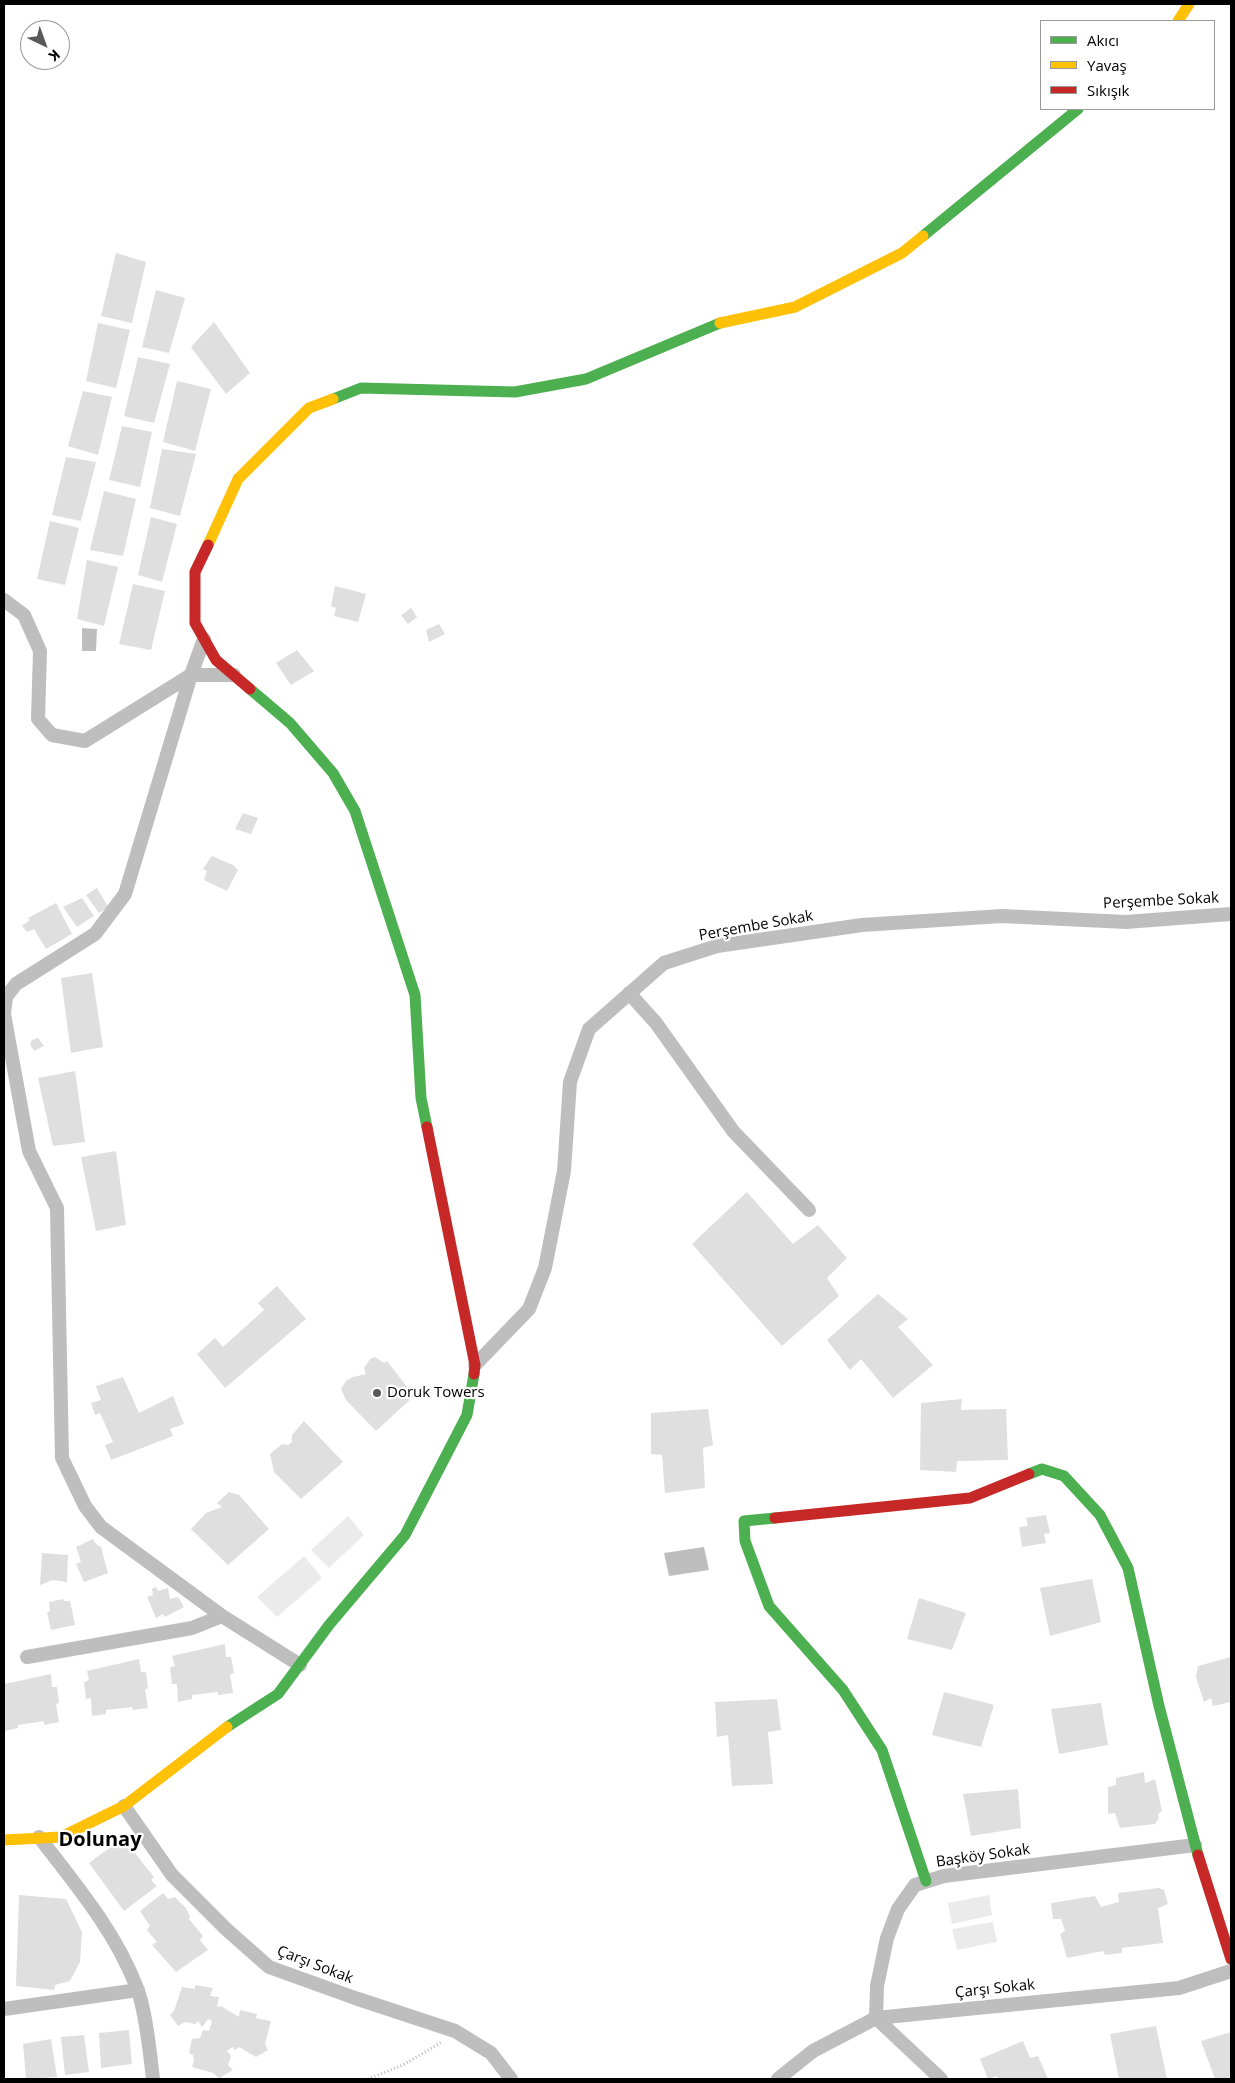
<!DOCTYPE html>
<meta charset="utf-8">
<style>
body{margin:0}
#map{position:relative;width:1235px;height:2083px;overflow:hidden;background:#fff;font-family:"Open Sans",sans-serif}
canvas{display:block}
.frame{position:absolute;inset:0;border:5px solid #000;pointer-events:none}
.legend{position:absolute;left:1040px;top:20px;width:175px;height:90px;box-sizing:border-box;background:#fff;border:1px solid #999;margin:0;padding:6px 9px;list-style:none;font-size:15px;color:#000}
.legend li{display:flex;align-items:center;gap:10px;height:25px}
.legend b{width:25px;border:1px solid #999}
.north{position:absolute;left:20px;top:20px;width:50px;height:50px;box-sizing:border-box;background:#fff;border:1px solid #999;border-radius:50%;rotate:138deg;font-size:14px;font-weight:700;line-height:20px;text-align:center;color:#000}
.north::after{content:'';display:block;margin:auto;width:18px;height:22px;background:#595959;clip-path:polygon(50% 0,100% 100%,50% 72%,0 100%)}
</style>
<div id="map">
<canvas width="1235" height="2083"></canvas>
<div class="frame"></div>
<ul class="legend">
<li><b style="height:6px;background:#4caf50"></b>Akıcı</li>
<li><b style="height:6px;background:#ffc107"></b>Yavaş</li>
<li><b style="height:6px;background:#c62828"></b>Sıkışık</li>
</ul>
<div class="north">K</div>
</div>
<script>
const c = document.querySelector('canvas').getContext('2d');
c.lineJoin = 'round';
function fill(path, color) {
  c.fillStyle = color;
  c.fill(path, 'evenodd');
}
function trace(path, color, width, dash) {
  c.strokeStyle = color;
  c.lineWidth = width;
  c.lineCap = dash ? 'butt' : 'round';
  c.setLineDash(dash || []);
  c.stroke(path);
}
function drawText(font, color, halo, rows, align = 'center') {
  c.font = font + ' "Open Sans",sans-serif';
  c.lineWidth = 4.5;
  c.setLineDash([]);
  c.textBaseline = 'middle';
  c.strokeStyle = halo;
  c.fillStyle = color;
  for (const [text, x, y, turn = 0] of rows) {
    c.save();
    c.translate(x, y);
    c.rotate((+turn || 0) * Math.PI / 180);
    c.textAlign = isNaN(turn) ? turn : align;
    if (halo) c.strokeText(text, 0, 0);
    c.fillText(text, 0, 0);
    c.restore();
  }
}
fill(new Path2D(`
 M 348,1516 L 364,1535 L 329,1568 L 311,1550 Z
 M 304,1556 L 322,1578 L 277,1617 L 257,1597 Z
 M 989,1895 L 992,1915 L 952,1924 L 948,1903 Z
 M 993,1922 L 997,1942 L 957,1950 L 952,1929 Z`), '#ebebeb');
fill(new Path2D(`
 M 82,628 L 97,629 L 96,651 L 82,651 Z
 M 704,1547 L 709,1570 L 669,1576 L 664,1553 Z`), '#bebebe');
fill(new Path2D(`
 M 116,253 L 146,262 L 132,323 L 101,316 Z
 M 156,290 L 185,298 L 169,353 L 142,347 Z
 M 214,322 L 250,373 L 226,394 L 191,347 Z
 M 98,323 L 130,330 L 116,388 L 86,381 Z
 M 138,357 L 170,364 L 154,423 L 124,416 Z
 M 177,381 L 211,389 L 195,451 L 163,442 Z
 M 83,391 L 112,397 L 98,455 L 68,446 Z
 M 122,426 L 152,432 L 140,487 L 109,480 Z
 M 162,449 L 196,454 L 180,516 L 150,508 Z
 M 66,457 L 96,462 L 81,521 L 52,515 Z
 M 104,491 L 136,499 L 123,556 L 90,550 Z
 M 151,517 L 177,524 L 162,582 L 138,575 Z
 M 50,521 L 79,528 L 65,585 L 37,579 Z
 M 87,560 L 118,567 L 104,626 L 77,619 Z
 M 133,584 L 165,591 L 151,650 L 119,644 Z
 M 335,586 L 366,594 L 358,622 L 334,616 L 336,608 L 331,606 Z
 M 411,608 L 417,617 L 408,624 L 401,615 Z
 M 439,624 L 445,634 L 429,642 L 426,630 Z
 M 297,650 L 314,671 L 291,685 L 276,663 Z
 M 243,813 L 258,818 L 251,834 L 235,829 Z
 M 212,856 L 233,865 L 238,870 L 227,891 L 204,880 L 207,871 L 203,869 Z
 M 97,888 L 108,907 L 99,913 L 86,895 Z
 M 82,898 L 94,916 L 77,927 L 63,907 Z
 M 56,903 L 72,934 L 46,949 L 34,929 L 27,932 L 22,926 L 30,920 L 28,918 Z
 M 92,973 L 103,1047 L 71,1053 L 61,978 Z
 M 38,1038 L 44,1046 L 34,1051 L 30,1044 L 32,1040 Z
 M 75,1071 L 85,1142 L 53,1146 L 38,1078 Z
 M 116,1151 L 126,1225 L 96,1231 L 81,1157 Z
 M 747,1192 L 793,1244 L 818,1225 L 847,1258 L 827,1278 L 839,1296 L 782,1346 L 692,1244 Z
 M 277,1286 L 306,1319 L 225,1388 L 197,1354 L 215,1338 L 223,1347 L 264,1310 L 258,1303 Z
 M 878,1294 L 908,1319 L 898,1327 L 933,1365 L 893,1398 L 861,1359 L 850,1370 L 827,1340 Z
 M 375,1357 L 384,1363 L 387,1361 L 414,1396 L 376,1431 L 346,1400 L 341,1389 L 346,1381 L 353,1377 L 366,1374 L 364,1368 L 370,1359 Z
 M 123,1377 L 139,1413 L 173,1396 L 184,1424 L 170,1429 L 173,1436 L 111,1460 L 105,1445 L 113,1442 L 100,1413 L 95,1415 L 91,1403 L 101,1400 L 96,1386 Z
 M 962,1399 L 961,1410 L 1006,1409 L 1008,1460 L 957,1461 L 956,1472 L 920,1470 L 921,1403 Z
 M 708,1409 L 713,1445 L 703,1448 L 705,1488 L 665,1493 L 662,1455 L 651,1454 L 651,1413 Z
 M 304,1421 L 343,1462 L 301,1499 L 274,1472 L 270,1454 L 282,1444 L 288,1445 L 292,1442 L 292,1435 Z
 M 229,1492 L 239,1495 L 269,1529 L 228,1565 L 191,1529 L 206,1513 L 222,1507 L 217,1503 Z
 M 1046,1515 L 1050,1533 L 1044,1534 L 1046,1543 L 1022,1547 L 1019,1527 L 1028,1526 L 1026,1518 Z
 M 93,1539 L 96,1544 L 101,1547 L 108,1573 L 84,1582 L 76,1564 L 81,1562 L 76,1547 Z
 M 42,1553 L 68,1555 L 67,1582 L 53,1580 L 40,1585 Z
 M 1092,1579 L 1101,1622 L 1050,1636 L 1040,1588 Z
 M 156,1587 L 158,1591 L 168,1588 L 170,1599 L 178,1597 L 184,1607 L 165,1617 L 163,1614 L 156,1618 L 147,1597 L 153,1595 L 152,1589 Z
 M 919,1598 L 966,1613 L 952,1650 L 907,1639 Z
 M 63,1599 L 64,1601 L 70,1601 L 75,1625 L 51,1630 L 47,1612 L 50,1611 L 49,1602 Z
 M 225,1644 L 226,1657 L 231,1657 L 234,1673 L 230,1675 L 233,1693 L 218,1695 L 218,1692 L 192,1695 L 192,1699 L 178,1702 L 177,1684 L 172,1684 L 170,1667 L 175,1666 L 172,1656 Z
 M 1231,1657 L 1231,1702 L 1213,1706 L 1211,1698 L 1204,1702 L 1196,1677 L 1198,1666 Z
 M 139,1659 L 141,1672 L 146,1672 L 148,1688 L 145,1690 L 148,1708 L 133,1710 L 132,1707 L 106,1710 L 106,1714 L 92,1716 L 91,1698 L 86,1699 L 84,1682 L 89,1680 L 87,1671 Z
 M 51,1674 L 52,1687 L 57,1687 L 59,1703 L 56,1704 L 59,1722 L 44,1725 L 44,1721 L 18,1725 L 18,1728 L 4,1731 L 4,1684 Z
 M 944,1692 L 994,1705 L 981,1747 L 932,1735 Z
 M 777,1699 L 781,1730 L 768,1732 L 773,1784 L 732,1786 L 728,1735 L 717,1737 L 715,1702 Z
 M 1101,1703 L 1108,1745 L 1059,1754 L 1051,1709 Z
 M 1144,1772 L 1145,1783 L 1155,1779 L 1162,1811 L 1158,1814 L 1159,1818 L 1155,1824 L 1120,1828 L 1115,1813 L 1108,1814 L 1108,1787 L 1116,1785 L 1116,1778 Z
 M 1018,1789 L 1021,1828 L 971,1836 L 963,1794 Z
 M 123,1838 L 154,1877 L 151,1880 L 157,1886 L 124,1911 L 89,1863 Z
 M 1159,1888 L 1164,1890 L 1168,1904 L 1158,1908 L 1163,1943 L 1122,1948 L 1122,1953 L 1105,1955 L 1103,1951 L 1067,1958 L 1060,1934 L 1065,1931 L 1061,1919 L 1053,1919 L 1051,1903 L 1095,1896 L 1101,1907 L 1119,1902 L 1118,1893 Z
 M 163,1893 L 168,1899 L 175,1897 L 186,1908 L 190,1916 L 189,1919 L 203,1936 L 200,1940 L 208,1950 L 176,1972 L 152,1945 L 157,1942 L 147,1930 L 150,1926 L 140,1911 Z
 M 19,1895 L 66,1899 L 82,1932 L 80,1962 L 70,1981 L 55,1985 L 54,1990 L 16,1986 Z
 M 195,1985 L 213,1988 L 210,1996 L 219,1997 L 217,2007 L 221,2006 L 239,2017 L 240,2010 L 257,2014 L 256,2018 L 271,2021 L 265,2044 L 268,2050 L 256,2057 L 239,2047 L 235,2050 L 232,2047 L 227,2051 L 231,2056 L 228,2065 L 233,2070 L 219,2078 L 213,2073 L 192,2067 L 194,2060 L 193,2055 L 189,2053 L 192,2039 L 200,2038 L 203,2030 L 209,2031 L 212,2021 L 208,2019 L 202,2027 L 198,2021 L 195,2024 L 185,2022 L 178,2026 L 170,2015 L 174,2011 L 182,1987 L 195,1989 Z
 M 1156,2026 L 1167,2079 L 1119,2079 L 1110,2034 Z
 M 129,2030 L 132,2064 L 101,2068 L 99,2033 Z
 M 1231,2032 L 1231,2079 L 1215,2079 L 1201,2041 Z
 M 84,2035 L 89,2072 L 65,2075 L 61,2037 Z
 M 51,2039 L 57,2077 L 26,2079 L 23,2044 Z
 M 1023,2041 L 1030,2058 L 1038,2056 L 1048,2079 L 998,2079 L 997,2076 L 988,2079 L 980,2059 Z`), '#dfdfdf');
trace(new Path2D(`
 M 368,2079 L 403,2065 L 442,2042`), '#b9b9b9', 3, [1, 2.5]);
trace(new Path2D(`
 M 4,600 L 24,615 L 40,651 L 38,719 L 52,735 L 85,741 L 191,675 L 234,675
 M 204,639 L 191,675 L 125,894 L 95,934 L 16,984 L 6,997 L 4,1014 L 29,1151 L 57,1208 L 62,1458 L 85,1506 L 101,1527 L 222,1616 L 300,1665
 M 629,993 L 656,1023 L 733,1131 L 809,1210
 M 475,1365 L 529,1309 L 545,1268 L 564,1171 L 570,1082 L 589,1029 L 664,963 L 717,946 L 862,925 L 1002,916 L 1126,922 L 1231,914
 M 27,1657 L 192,1628 L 222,1616
 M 124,1806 L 172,1875 L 226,1929 L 269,1967 L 355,1998 L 455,2031 L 491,2053 L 511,2079
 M 39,1837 C 76,1885 115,1931 137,1988 C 146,2011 150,2054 153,2079
 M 4,2009 L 138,1990
 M 778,2079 L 813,2051 L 876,2018 L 1179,1988 L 1231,1971
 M 941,2079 L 876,2018 L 877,1986 L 887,1938 L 898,1909 L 915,1885 L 944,1876 L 1195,1845`), '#bebebe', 14);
trace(new Path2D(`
 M 923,236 L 1078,109
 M 333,399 L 361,388 L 515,392 L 586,379 L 720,323
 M 250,689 L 290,723 L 333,773 L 355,811 L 415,995 L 421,1098 L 427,1127
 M 1029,1474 L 1042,1469 L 1064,1476 L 1100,1515 L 1128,1568 L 1159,1706 L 1198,1855
 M 775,1518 L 744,1521 L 745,1541 L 769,1606 L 843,1690 L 882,1750 L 926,1881
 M 227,1727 L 278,1694 L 329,1625 L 405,1535 L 467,1415 L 474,1374`), '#4caf50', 11);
trace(new Path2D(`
 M 1178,21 L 1189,4
 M 720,323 L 795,307 L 902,253 L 923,236
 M 208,545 L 238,479 L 309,408 L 333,399
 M 4,1840 L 61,1837 L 124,1806 L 227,1727`), '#ffc107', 11);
trace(new Path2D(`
 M 208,545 L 195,572 L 195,623 L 216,660 L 250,689
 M 427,1127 L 475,1365 L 474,1374
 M 775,1518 L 970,1498 L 1029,1474
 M 1198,1855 L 1231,1959`), '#c62828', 11);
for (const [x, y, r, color] of [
 [377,1393,5,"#595959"]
]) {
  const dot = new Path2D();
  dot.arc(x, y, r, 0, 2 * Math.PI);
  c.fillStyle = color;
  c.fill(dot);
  trace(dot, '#fff', 2);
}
drawText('15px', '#000', '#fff', [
 ["Perşembe Sokak",1161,901,-3],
 ["Perşembe Sokak",756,926,-10],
 ["Başköy Sokak",983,1856,-8],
 ["Çarşı Sokak",315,1965,21],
 ["Çarşı Sokak",995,1989,-6]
]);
drawText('15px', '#000', '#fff', [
 ["Doruk Towers",387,1393]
], 'left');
drawText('bold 20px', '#000', '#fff', [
 ["Dolunay",100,1840]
]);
</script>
